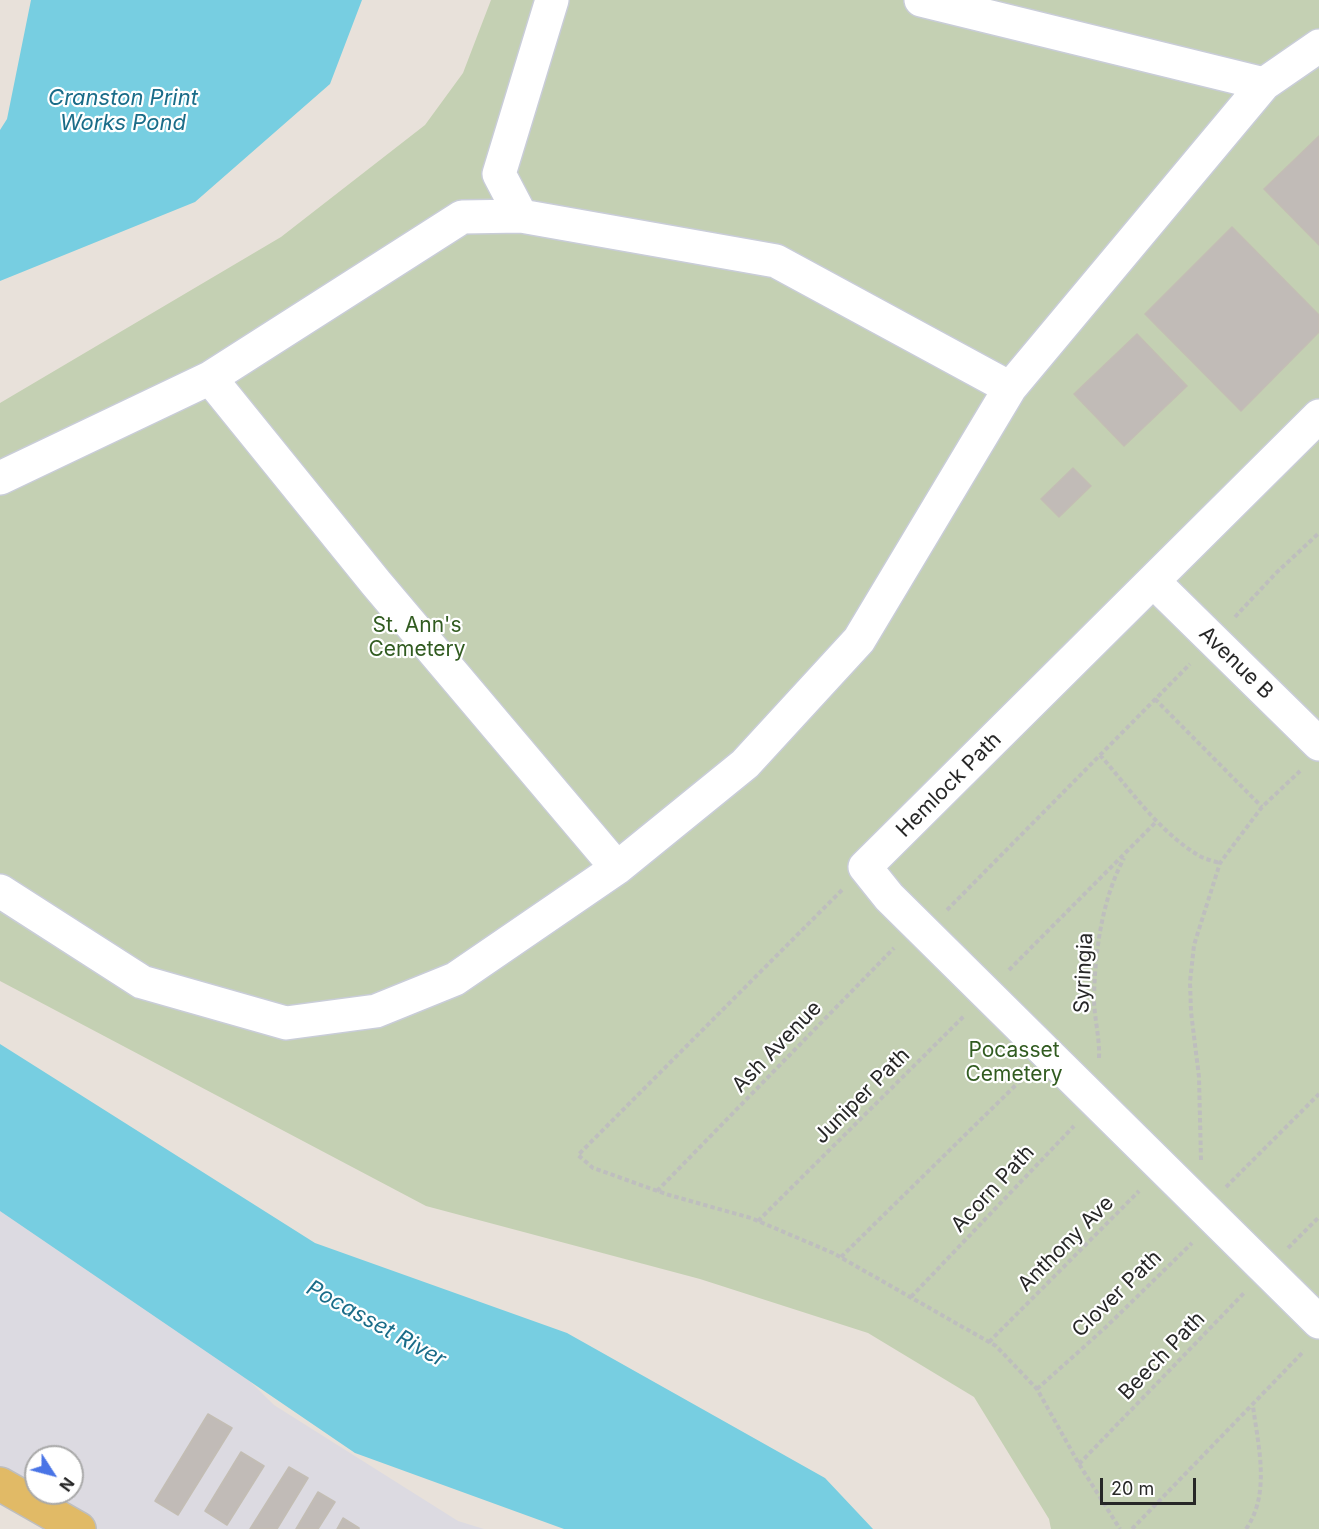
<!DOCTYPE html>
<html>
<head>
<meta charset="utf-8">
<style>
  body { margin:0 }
  #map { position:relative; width:1319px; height:1529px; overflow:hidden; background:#e8e1da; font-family:Inter,sans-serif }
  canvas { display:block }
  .north { position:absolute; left:24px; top:1445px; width:60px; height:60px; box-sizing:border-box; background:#fff; border:2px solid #a9a9a9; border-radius:50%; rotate:126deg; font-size:16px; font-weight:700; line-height:24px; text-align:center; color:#272727 }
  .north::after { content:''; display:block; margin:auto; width:21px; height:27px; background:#4974e6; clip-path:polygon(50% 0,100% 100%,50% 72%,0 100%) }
  .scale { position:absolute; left:1100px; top:1478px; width:96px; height:27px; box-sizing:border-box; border:3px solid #272727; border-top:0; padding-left:8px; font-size:18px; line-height:21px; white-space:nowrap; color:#272727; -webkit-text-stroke:4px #fff; paint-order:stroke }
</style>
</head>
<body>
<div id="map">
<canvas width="1319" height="1529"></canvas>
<div class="north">N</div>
<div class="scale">20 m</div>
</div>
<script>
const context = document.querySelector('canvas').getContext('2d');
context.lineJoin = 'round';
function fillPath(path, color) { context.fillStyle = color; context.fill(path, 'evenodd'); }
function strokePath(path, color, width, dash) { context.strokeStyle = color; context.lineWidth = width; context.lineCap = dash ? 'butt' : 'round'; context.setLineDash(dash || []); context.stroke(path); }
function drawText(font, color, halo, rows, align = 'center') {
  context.font = font + ' Inter,sans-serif'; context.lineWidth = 4.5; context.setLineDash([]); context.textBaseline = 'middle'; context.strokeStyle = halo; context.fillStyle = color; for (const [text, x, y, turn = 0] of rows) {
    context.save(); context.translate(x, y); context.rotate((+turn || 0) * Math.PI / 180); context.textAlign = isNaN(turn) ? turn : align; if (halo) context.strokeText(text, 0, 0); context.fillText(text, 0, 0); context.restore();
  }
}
const industrial = new Path2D(`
  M0,1203L205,1337L274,1405L458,1521L484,1529H76L0,1486ZM36,1457H72V1493H36Z`);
const cemetery = new Path2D(`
  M491,0H1319V1529H1051L1049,1519L974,1397L868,1333L700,1279L426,1206L0,981V403L281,237L425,125L463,73Z`);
const water = new Path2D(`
  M31,0H362L330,84L195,202L0,281V130L7,119Z
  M0,1044L315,1243L567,1333L825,1478L873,1529H564L355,1453L0,1211Z`);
const building = new Path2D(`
  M1319,136V245L1264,189Z
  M1232,227L1319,315V332L1241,411L1145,314Z
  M1137,334L1187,386L1124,446L1074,394Z
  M1073,468L1091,486L1059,517L1041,499Z
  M208,1414L232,1428L178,1515L155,1501Z
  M241,1452L264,1466L227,1525L205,1511Z
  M289,1467L308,1478L277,1529H250Z
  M318,1492L335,1502L318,1529H296Z
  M343,1518L359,1528V1529H337Z`);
const path = new Path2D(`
  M1235,617L1275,574L1319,533
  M1155,699L1262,807
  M1100,755C1130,789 1158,831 1198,855C1204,859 1213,861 1220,863
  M842,890L578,1155L593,1168L669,1195L751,1218L833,1253L996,1346L1037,1389L1079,1464L1120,1529
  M947,910L1190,664
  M1009,970L1157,821
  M1099,1058C1100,1038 1094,1018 1094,998C1095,950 1102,900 1124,858
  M1201,1160L1199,1077L1191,1012L1190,982L1194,945L1220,863L1262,807L1300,771
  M1226,1187L1319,1094
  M657,1191L894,948
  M758,1221L964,1016
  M1288,1248L1319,1217
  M841,1257L1024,1077
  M911,1297L1074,1126
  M989,1342L1139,1191
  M1037,1389L1106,1327L1192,1243
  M1079,1464L1245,1292
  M1132,1529L1304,1351
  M1246,1529C1271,1493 1258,1446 1253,1406`);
const minor = new Path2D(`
  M552,0L499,174L521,216L776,261L1010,388
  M921,0L1264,84
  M210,378L376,583L617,868
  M1319,416L865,867L889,897L1319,1322
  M0,478L210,378L462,217L521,216
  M1154,582L1319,744
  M0,891L142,982L286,1023L376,1011L455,979L617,868L745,764L859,640L1010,388L1264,84L1319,46`);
const major = new Path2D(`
  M0,1484L79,1529`);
const parkNames = [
  ["St. Ann's",417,626],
  ["Cemetery",417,650],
  ["Pocasset",1014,1051],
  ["Cemetery",1014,1075]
];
const streetNames = [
  ["Avenue B",1236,663,44],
  ["Hemlock Path",949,785,-45],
  ["Syringia",1084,973,-87],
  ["Ash Avenue",777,1047,-46],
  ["Juniper Path",862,1096,-45],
  ["Acorn Path",993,1189,-47],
  ["Anthony Ave",1066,1244,-45],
  ["Clover Path",1117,1294,-44],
  ["Beech Path",1162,1356,-46]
];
const waterNames = [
  ["Cranston Print",123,98],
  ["Works Pond",123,123],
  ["Pocasset River",376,1324,29]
];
fillPath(industrial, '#dcdae1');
fillPath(cemetery, '#c4d0b3');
fillPath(water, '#77cee1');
fillPath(building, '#c1bbb7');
strokePath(building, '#c3bdb4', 1.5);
strokePath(minor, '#c9cdd8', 36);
strokePath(major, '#bebebe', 36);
strokePath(path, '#bebebe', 4, [4.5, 3]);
strokePath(minor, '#fff', 33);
strokePath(major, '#e1ba66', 33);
drawText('21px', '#315b20', '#fff', parkNames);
drawText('21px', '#272727', '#fff', streetNames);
drawText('italic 22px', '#1a6c88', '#fff', waterNames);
</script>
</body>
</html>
